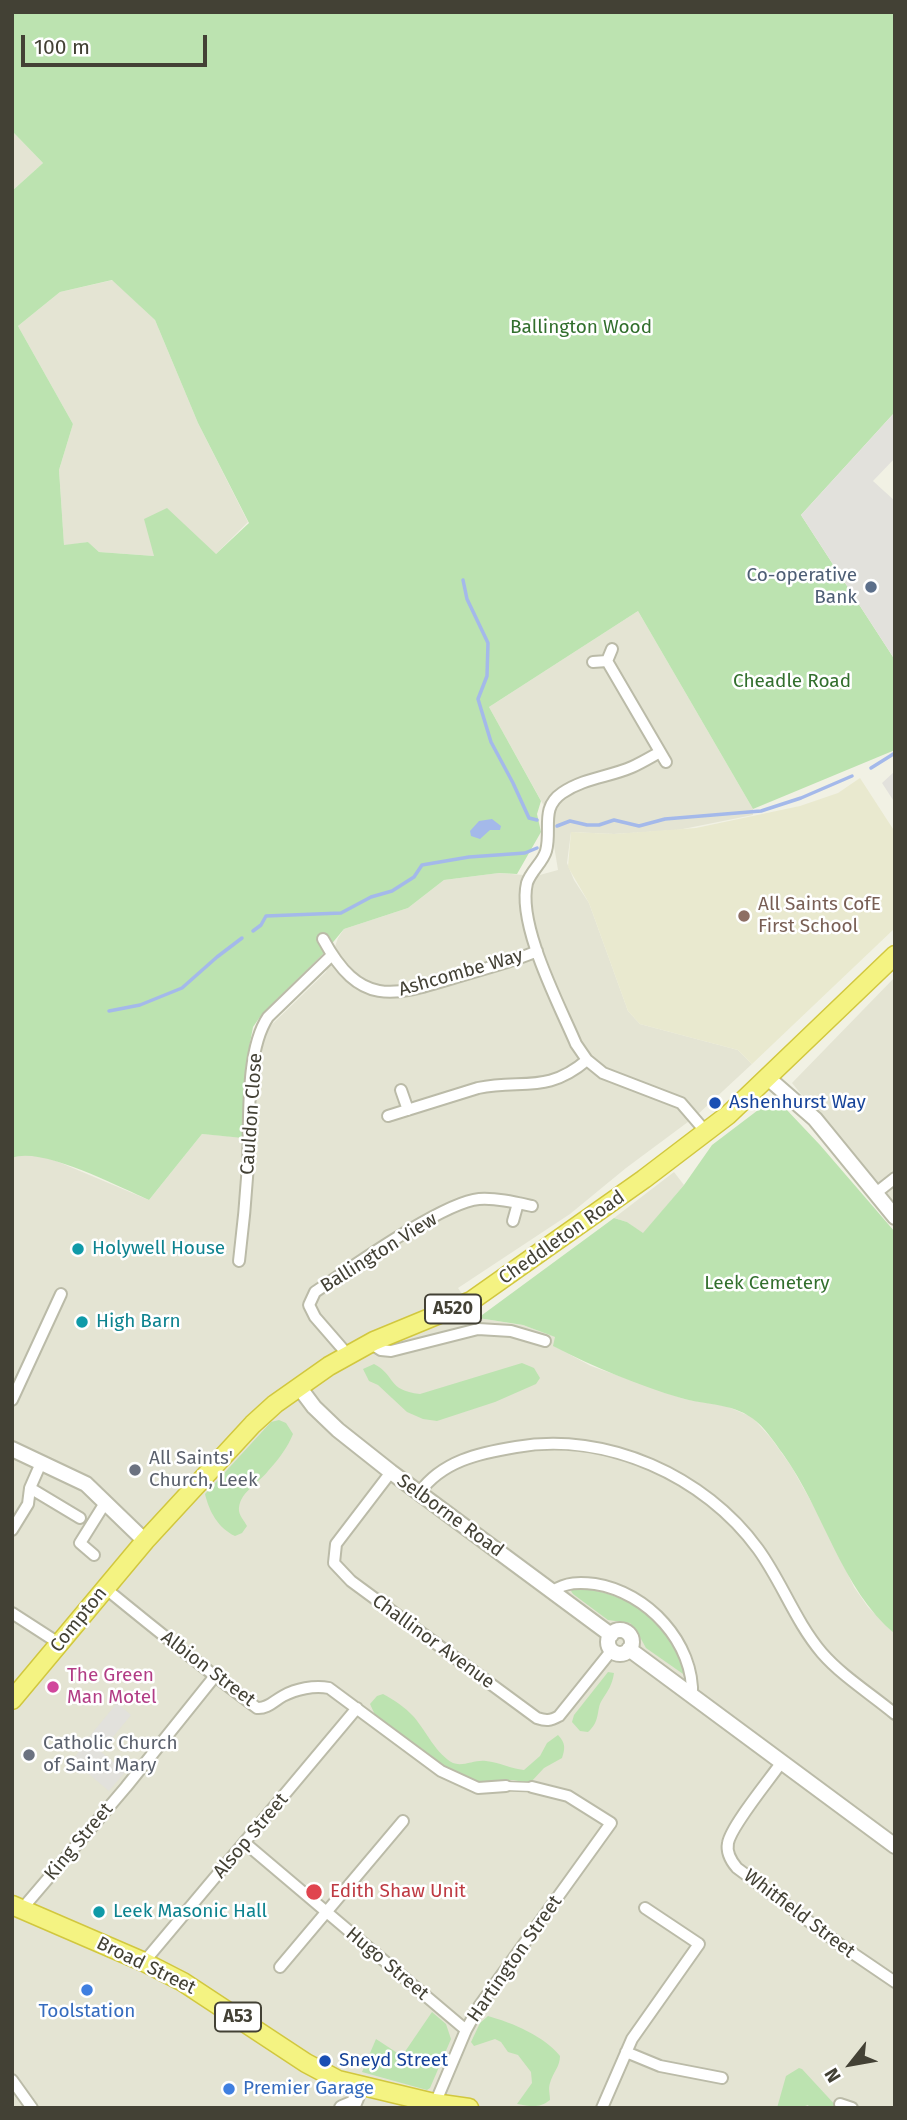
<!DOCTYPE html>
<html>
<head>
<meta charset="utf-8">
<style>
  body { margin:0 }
  #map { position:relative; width:907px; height:2120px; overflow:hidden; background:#f1f1e4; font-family:"Fira Sans",sans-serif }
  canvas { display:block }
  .frame { position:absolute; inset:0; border:14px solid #434135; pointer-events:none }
  .north { position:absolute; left:816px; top:2029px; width:70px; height:70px; -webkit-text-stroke:5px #fff; paint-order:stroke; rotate:239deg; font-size:19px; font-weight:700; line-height:28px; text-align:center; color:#434135 }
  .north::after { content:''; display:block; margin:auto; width:24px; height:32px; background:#434135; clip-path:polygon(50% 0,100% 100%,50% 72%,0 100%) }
  .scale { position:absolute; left:21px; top:35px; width:186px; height:32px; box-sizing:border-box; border:4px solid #434135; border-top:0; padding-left:9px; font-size:21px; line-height:24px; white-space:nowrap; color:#434135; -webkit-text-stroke:5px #fff; paint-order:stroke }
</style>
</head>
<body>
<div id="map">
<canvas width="907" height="2120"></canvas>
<div class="frame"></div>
<div class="north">N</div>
<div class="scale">100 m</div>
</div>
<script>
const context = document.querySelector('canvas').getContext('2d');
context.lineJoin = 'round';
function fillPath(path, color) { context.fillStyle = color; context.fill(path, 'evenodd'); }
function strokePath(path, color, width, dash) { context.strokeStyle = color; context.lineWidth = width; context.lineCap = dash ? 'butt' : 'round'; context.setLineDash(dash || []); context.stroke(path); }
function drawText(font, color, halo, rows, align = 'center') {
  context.font = font + ' "Fira Sans",sans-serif'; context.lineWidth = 5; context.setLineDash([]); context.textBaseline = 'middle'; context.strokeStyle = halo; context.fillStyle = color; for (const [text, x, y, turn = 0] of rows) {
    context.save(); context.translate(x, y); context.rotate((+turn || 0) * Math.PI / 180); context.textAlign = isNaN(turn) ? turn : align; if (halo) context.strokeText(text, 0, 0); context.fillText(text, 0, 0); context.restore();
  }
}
const residential = new Path2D(`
  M12,131L43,163L12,191Z
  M113,280L155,320L198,423L248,522L215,555L155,556L99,552L88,542L64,546L59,470L73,424L18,326L60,292Z
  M638,611L753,809V815L678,830L614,834L571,832L567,863L574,880L589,903L628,1011L640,1024L738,1050L752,1064L696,1116L626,1168L570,1214L458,1288L478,1318L523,1325L556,1337L554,1346L591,1366L684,1399L726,1406L752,1417L771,1438L791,1466L825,1526L854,1587L868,1607L895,1634V2108H12V1158L21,1154L49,1158L149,1200L202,1134L252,1138L257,1039L326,972L338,938L344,929L408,908L444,880L499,873L536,876L558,870L549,815L489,707Z
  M895,977V1209L886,1198L888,1196L876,1180L873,1182L792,1083Z
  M674,1172L684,1185L643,1234L627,1222L614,1218Z`);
const education = new Path2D(`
  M860,778L895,832V928L752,1064L738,1050L640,1024L628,1011L589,903L568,867L571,832L614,834L696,828L800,806L838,793Z`);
const green = new Path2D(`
  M12,12H895V412L801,515L895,660V750L753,809L638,611L489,707L541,801L537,814L541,832L517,874L499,873L444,880L408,908L344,929L324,953L262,1014L253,1027L246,1064L243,1138L202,1134L149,1200C119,1187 41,1146 12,1158V191L43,163L12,131ZM112,280L155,320L198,423L249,523L216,554L167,508L144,519L154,556L99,552L88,542L64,545L59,470L73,424L18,326L60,292Z
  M774,1103L785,1108L820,1145L895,1232V1634C841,1589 824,1511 783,1454C774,1442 765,1427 752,1418C731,1403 705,1405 681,1398C637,1385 594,1367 553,1346L555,1337L523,1325L478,1318L614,1218L627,1222L643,1233L684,1185L712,1145L766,1104Z
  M522,1363L534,1368L540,1378L536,1384L495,1402L437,1421L423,1419L407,1412L378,1385L369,1381L363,1369L374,1364C397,1376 386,1390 420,1394Z
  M279,1420L286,1423L293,1434C288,1447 278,1460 268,1471C258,1484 238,1493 239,1511C240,1517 244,1520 247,1526L242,1533L235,1536C218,1528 209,1511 205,1494L271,1422Z
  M573,1588C626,1590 674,1622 686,1676L646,1648L636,1630L630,1623L608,1620L573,1594L571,1591Z
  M608,1672L614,1673C612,1686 608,1690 602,1700C596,1709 601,1721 588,1732L580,1731L572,1722L574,1715Z
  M383,1694C394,1700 405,1707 414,1717C426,1731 436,1754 453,1763C463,1767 476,1759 486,1761C499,1762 511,1769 524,1770L540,1756L547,1743L558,1735C566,1743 565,1749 562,1758L544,1768L530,1783L513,1780L472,1783L444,1768L376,1717L370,1704L377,1696Z
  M432,2012L446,2024L451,2039L430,2088L427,2090L362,2072L376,2039L402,2056Z
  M488,2016C513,2023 544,2036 560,2056C560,2067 553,2072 550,2083C548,2089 550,2093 550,2100C539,2109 530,2106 517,2104L532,2083L531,2072L518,2055L508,2052L501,2042L495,2039L474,2046L471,2042L480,2023Z
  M799,2068L802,2069L838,2108H810L808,2105L799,2108H777L786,2076Z`);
const parking = new Path2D(`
  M895,412V458L873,481L895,501V660L801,515Z
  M895,771V803L882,783Z
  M117,1703L131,1715L103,1749L89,1737Z
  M88,1741L125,1772L109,1791L72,1760Z`);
const water = new Path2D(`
  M492,819L501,826L500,830H490L480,839L471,836L470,831L479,821Z`);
const stream = new Path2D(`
  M463,580L467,599L488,643L487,676L478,699L491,742L513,783L529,818L537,820
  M871,768L895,753
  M557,826L570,821L587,825H599L614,820L639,826L665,819L761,811L801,798L852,776
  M253,931L261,925L266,916L341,913L371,897L392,891L414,877L422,865L469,857L525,853L537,848
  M109,1011L140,1005L182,988L217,957L242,938`);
const pedestrian = new Path2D(`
  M506,1786L532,1787`);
const minor = new Path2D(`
  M607,661L666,762
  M593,662L607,661L612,649
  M660,752C651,757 641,763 632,767C609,777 584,778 562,793C540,808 552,829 546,851C543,862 531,871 527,883C517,925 559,1004 576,1044L587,1060L603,1073L681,1103L706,1132
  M323,939C361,1009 394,996 460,976C486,968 513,962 537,951
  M401,1090L408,1110
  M388,1116L478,1088C523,1079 547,1094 587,1060
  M876,1193L895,1178
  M513,1221L518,1203
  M239,1261C243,1229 246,1197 248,1165C250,1123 245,1051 268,1017L332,955
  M370,1343L381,1350L391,1351L478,1329L511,1331L545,1341
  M348,1355L315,1317L309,1305L315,1292C348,1270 443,1202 479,1199C497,1198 514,1202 532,1206
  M12,1400L61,1294
  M391,1472L336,1544L334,1563L351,1581L537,1718C546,1721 550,1721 559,1716L612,1650
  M30,1488L80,1518
  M419,1493C442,1461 479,1453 516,1447C606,1431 705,1476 758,1549C782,1582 795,1621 822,1653C842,1676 871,1694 895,1714
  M12,1530L28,1504L30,1488L41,1463
  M94,1555L80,1543L105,1503
  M105,1588C155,1629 205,1669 257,1708C267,1709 274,1701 283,1696C296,1689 314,1685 329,1688L441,1771L478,1788L506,1786
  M553,1591C566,1582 580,1582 595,1584C647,1592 695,1643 692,1697
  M12,1613L60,1644
  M781,1763C770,1779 731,1826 728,1843C726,1853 731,1861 737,1868L842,1946L895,1982
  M245,1843L466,2030
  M22,1909L126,1787L215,1676
  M144,1962L357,1708
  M280,1967L403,1821
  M626,2052L660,2066L722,2078
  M12,2080L32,2108
  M840,2104L852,2108
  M434,2106L466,2030L480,2005L611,1823L568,1796L532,1787
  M602,2108L632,2039L699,1944L645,1908`);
const tertiary = new Path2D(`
  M768,1078L815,1119L895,1217
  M299,1387L314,1407L338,1430L391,1472L611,1635
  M12,1449L86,1484L145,1541
  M608 1642a12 12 0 1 1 24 0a12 12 0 1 1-24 0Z
  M629,1649L895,1846
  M342,2108L354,2103L361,2086`);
const trunk = new Path2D(`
  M12,1700L145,1541L253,1424L275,1404L329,1366L374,1341L471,1301L644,1179L728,1115L895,955
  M12,1905L144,1962L183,1982L306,2063L338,2080L434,2103L469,2108`);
const markers = [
  [871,587,7,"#5c6f8a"],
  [744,916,7,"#8d6e63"],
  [715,1103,7,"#1a4fb4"],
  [78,1249,7,"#0f9aa8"],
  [82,1322,7,"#0f9aa8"],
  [135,1470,7,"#6b7280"],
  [53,1687,7,"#d1479c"],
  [29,1755,7,"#6b7280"],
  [314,1892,9,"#e0444e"],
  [99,1912,7,"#0f9aa8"],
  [87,1990,7,"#3f7fe0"],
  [325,2061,7,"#1a4fb4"],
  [229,2089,7,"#3f7fe0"]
];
const shields = [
  [453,1309,56],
  [238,2017,46]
];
const shieldNames = [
  ["A520",453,1309],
  ["A53",238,2017]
];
const parkNames = [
  ["Ballington Wood",581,328],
  ["Cheadle Road",792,682],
  ["Leek Cemetery",767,1284]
];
const serviceNames = [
  ["Co-operative",857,576],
  ["Bank",857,598]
];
const educationNames = [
  ["All Saints CofE",758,905],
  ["First School",758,927]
];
const streetNames = [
  ["Ashcombe Way",461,973,-16],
  ["Cauldon Close",252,1114,-86],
  ["Cheddleton Road",562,1238,-35],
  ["Ballington View",379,1253,-32],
  ["Selborne Road",450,1516,36],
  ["Compton",79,1620,-51],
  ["Challinor Avenue",433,1642,36],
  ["Albion Street",208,1669,37],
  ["Alsop Street",251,1836,-50],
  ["King Street",79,1842,-50],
  ["Whitfield Street",799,1914,37],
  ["Hartington Street",515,1959,-55],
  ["Hugo Street",387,1964,40],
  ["Broad Street",146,1966,26]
];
const transitNames = [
  ["Ashenhurst Way",729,1103],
  ["Sneyd Street",339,2061]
];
const cultureNames = [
  ["Holywell House",92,1249],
  ["High Barn",96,1322],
  ["Leek Masonic Hall",113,1912]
];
const worshipNames = [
  ["All Saints'",149,1459],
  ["Church, Leek",149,1481],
  ["Catholic Church",43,1744],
  ["of Saint Mary",43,1766]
];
const hotelNames = [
  ["The Green",67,1676],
  ["Man Motel",67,1698]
];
const healthNames = [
  ["Edith Shaw Unit",330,1892]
];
const shopNames = [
  ["Toolstation",87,2012],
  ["Premier Garage",243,2089,"left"]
];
fillPath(residential, '#e4e4d3');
fillPath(education, '#e9e9cf');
fillPath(green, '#bce3b0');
fillPath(parking, '#e2e1dc');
fillPath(water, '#a4b9ea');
strokePath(stream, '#a4b9ea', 3.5);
strokePath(pedestrian, '#bbbba8', 11);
strokePath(minor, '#bbbba8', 14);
strokePath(tertiary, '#bbbba8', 18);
strokePath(trunk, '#d1c73e', 21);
strokePath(pedestrian, '#fff', 8);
strokePath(minor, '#fff', 10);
strokePath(tertiary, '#fff', 14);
strokePath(trunk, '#f4f382', 18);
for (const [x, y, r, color] of markers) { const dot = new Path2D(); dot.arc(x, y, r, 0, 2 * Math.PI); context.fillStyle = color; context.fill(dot); strokePath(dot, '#fff', 2.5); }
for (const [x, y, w] of shields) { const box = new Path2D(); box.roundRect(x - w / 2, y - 14.5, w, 29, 5); context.fillStyle = '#fff'; context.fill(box); strokePath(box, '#434135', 2); }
drawText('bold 18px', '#434135', null, shieldNames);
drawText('19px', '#326f2d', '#fff', parkNames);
drawText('19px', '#4e5e75', '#fff', serviceNames, 'right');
drawText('19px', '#785e54', '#fff', educationNames, 'left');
drawText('19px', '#434135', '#fff', streetNames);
drawText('19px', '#164399', '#fff', transitNames, 'left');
drawText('19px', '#0d838f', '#fff', cultureNames, 'left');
drawText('19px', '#5b616d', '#fff', worshipNames, 'left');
drawText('19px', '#b23c85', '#fff', hotelNames, 'left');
drawText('19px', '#be3a42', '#fff', healthNames, 'left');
drawText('19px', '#366cbe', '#fff', shopNames);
</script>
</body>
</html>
